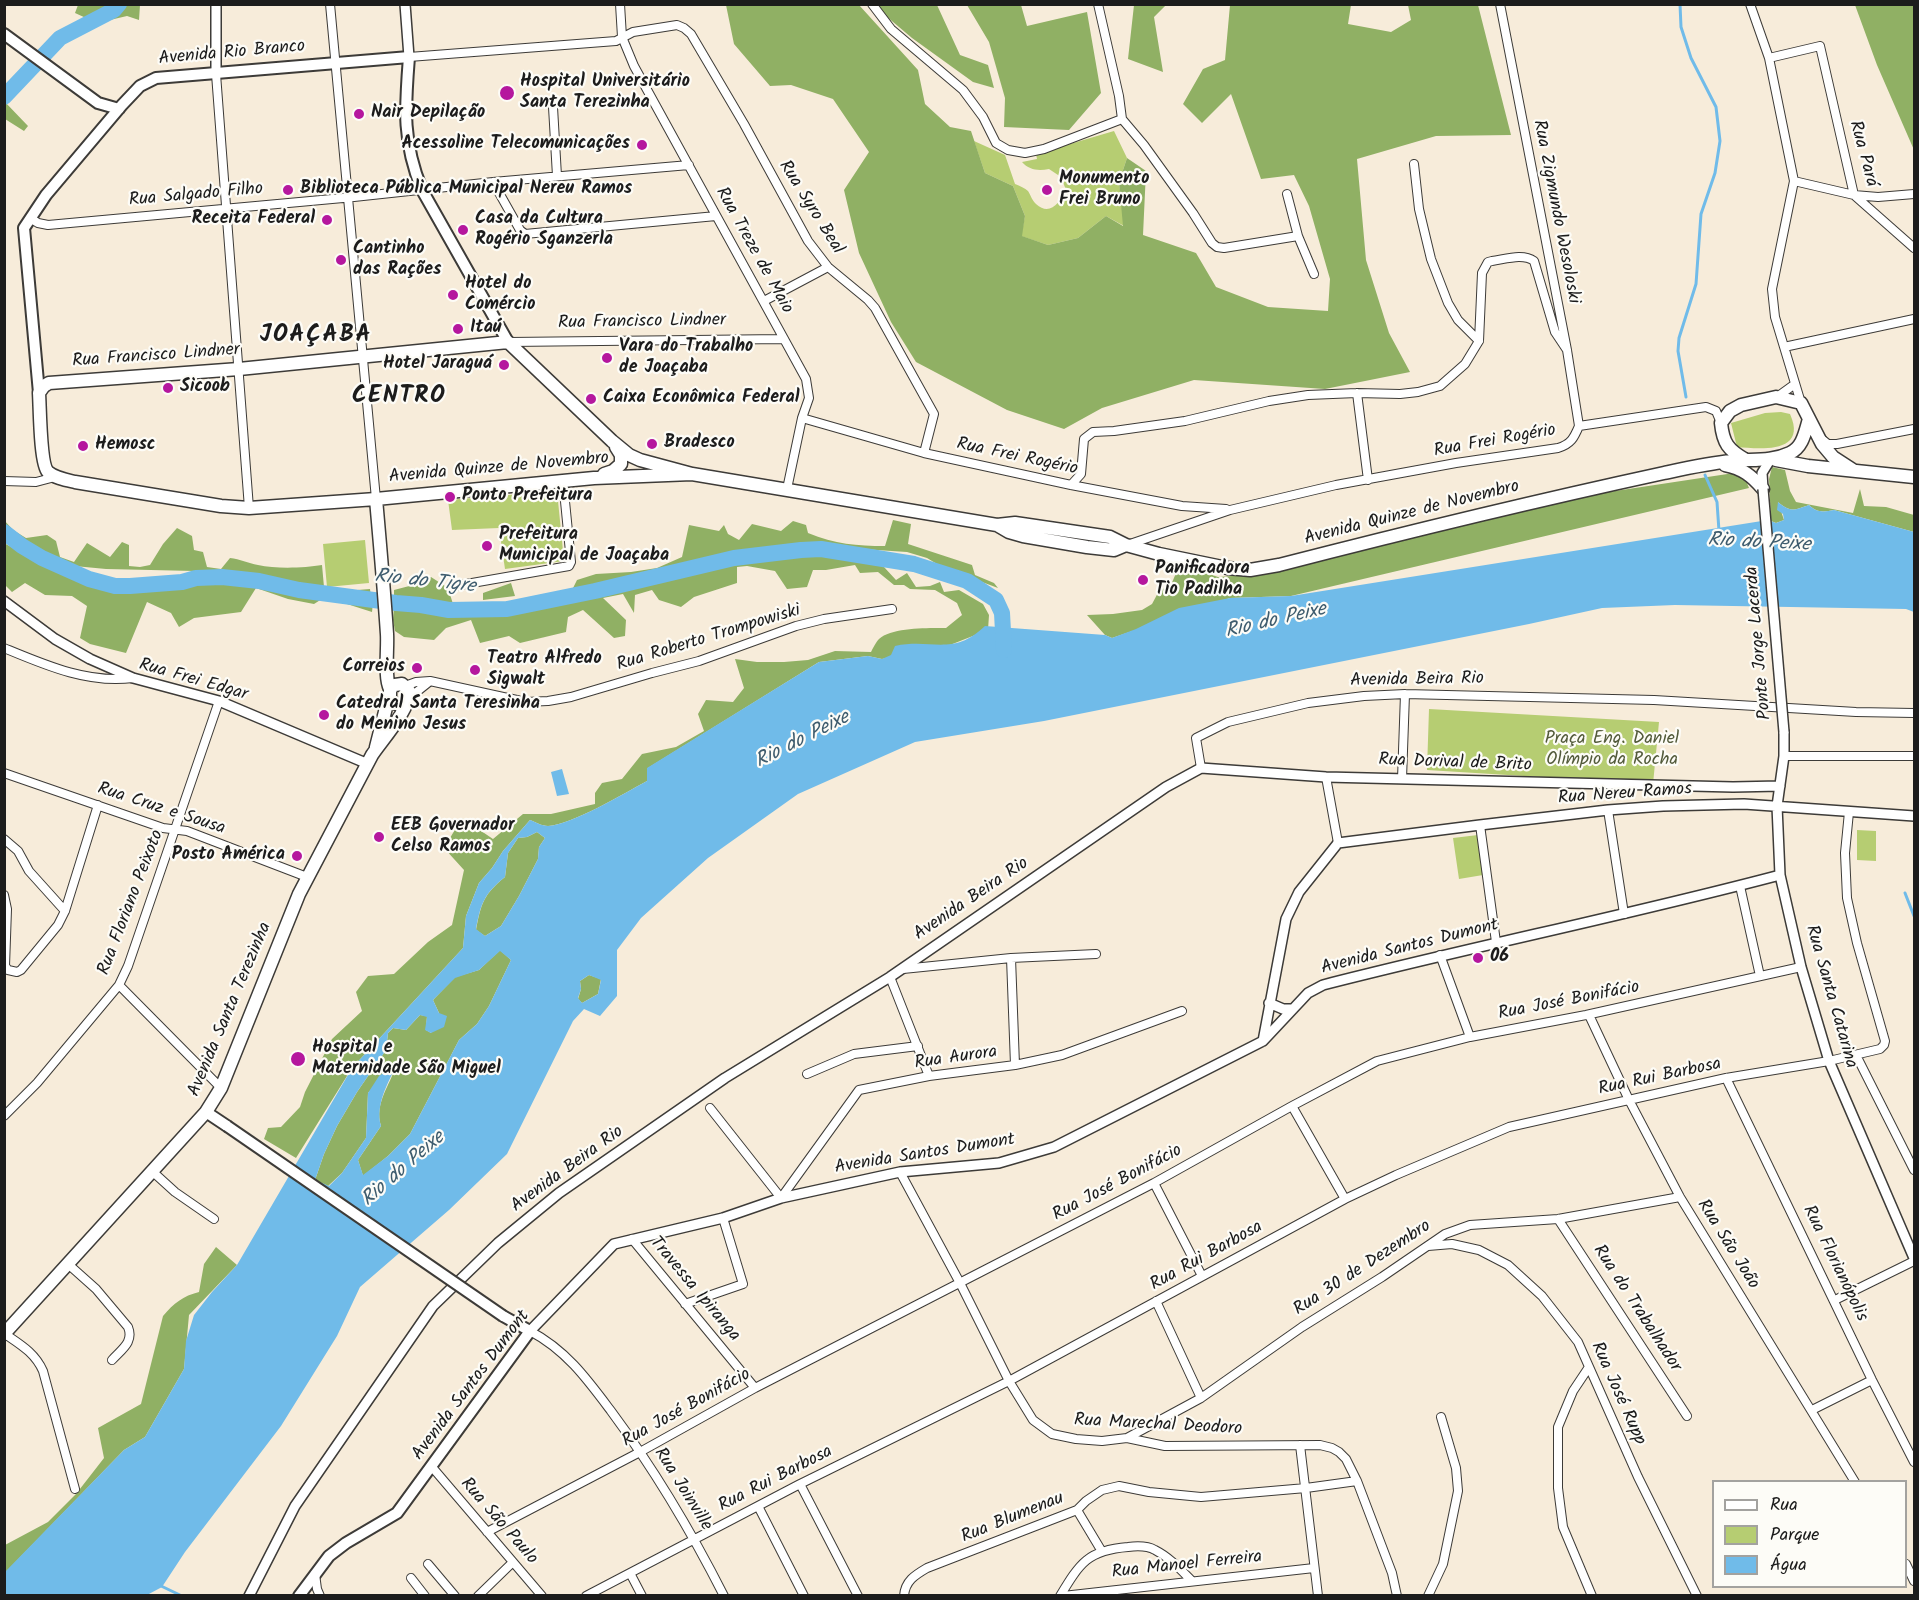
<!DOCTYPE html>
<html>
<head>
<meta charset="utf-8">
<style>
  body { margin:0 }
  #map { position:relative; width:1919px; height:1600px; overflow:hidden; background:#f7ecda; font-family:Kalam,sans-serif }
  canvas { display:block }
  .frame { position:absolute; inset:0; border:6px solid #1c1c1c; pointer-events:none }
  .legend { position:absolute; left:1712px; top:1480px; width:195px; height:108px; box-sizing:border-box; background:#fdfcf7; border:2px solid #a3a29f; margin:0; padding:8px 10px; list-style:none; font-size:18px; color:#1c1c1c }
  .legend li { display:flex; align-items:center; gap:12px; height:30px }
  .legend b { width:30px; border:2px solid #a3a29f }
</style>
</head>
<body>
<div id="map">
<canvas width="1919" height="1600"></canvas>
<div class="frame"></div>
<ul class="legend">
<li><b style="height:8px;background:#fff"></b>Rua</li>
<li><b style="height:16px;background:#b6cd72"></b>Parque</li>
<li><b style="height:16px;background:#70bbe9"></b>Água</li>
</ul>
</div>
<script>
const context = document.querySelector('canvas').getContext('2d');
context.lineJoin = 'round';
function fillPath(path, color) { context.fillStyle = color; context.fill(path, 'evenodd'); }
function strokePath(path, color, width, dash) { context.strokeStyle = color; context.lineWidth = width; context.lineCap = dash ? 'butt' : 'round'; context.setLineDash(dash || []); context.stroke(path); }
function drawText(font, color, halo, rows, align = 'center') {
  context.font = font + ' Kalam,sans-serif'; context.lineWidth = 4.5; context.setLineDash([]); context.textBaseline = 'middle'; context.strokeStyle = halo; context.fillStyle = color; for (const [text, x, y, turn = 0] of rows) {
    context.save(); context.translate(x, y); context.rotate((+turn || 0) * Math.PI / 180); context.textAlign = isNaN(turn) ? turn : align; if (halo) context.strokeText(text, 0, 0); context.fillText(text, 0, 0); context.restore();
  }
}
const green = new Path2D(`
  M1114,131L1127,158L1119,182L1124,226L1106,216L1078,238L1048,245L1021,236L1025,216L1013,186L985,173L974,141L1005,155L1015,184C1020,186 1025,188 1028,191C1031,196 1032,200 1036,204C1050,217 1060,202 1066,190L1061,177L1049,169C1038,171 1029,170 1022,162L1037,159L1036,154Z
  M1781,412L1790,414C1808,454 1760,449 1737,447L1731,423L1765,413Z
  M557,491L564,561L505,569L499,528L452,530L448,500Z
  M365,540L369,583L327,587L323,544Z
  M1429,709L1659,722L1653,784L1427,770Z
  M1857,830L1876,831V861L1857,860Z
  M1478,835L1483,875L1459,879L1453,838Z`);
const forest = new Path2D(`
  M78,5H140L139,20L127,16L97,23L75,13Z
  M726,5H859L918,70L925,104L950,127L971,131L985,173L1013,186L1025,216L1022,236L1048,245L1078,238L1106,216L1123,226L1119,182L1127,158L1146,171L1143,235L1196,253L1216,287L1268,307L1328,311L1330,279L1309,206L1294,175L1261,179L1231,94L1202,123L1183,104L1203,69L1225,60L1230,5H1351L1348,24L1391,32L1411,20L1408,5H1478L1511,135L1436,136L1357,159L1366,260L1389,333L1410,372L1325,389L1194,380L1102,408L1064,429L1007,410L916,362L891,322L859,253L844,190L869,152L833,99L791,85L770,86L734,44Z
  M873,5H937L960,55L988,65L994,88L973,82L912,38Z
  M967,5H1021L1027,26L1087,12L1101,93L1069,130L1004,127L1005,98L989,42Z
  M1134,5H1166L1154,17L1163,72L1128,59Z
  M1855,5H1914V150L1877,65Z
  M4,101L28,126L24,131L5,119Z
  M1772,467L1785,470L1790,491L1796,502L1853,513L1860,489L1864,506L1886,507L1914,515V532L1834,510C1824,512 1817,513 1809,505C1794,510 1791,513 1778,502L1784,520L1776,523L1771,521L1769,479Z
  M1734,473L1745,478L1749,488L1291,596L1230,598L1112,638L1105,635L1087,615L1113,614L1142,610L1152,604L1159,591L1171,585L1179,566L1201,571L1218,577L1258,574L1602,493Z
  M4,520L13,530L26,538L47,535L56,541L60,557L74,562L87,543L110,557L122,542L129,545V566L140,567L150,565L163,544L177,528L192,536L194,550L203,552L207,567L221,569L230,558C240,559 248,563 258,565C276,569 304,568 322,565L324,587C339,593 354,590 370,589L371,597L327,591L313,585L240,572L106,569L64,565L42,554L17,539L5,526Z
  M893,520L911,524L908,544L972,565L975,575L994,583L998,588L942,567L927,558L907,552L800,545L779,546L728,555L572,590L577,580L596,574L631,572L657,568L682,557L689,525L719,531L724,525L728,534L739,540L752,524L781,531L793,521L806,525L808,533C835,544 857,546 885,546Z
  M4,543L40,563L112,588L134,589L235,580L362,603H373L372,612L325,597L314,604L288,599L256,588L241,612L194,618L179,627L171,613L147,602L126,653L90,644L80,638L87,606L72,596L45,595L25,583L12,592L5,585Z
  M790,554L869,559L884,567L896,580L907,573L916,587L930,586L940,582L944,592L959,590L983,604L989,615L988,630L950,645L882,659L868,656L819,662L648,768L647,781C625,793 571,825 548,826C542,826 535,822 530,820L503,851L492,868L479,883L466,916L463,948L352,1068L296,1158L264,1139L268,1128L281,1127L300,1107L305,1092L332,1039L362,1011L356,992L368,976L394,974L428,942L452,925L464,870L444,848L462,818L493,839L523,814H551L595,804V793L602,783L622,779L642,754L676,747L704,731L698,714L706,700L733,702L744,688L735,659L757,662H784L808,660L835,651L871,652C873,648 876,642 879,639C892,627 929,628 946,628L962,615L957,603L935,590L910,589L904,585H894L878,572L860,573L855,565L826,570H813L807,587L787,589L775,571L747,566L737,567V583L694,597L681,607L659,600L652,590L635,595L634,613L623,594L603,598L626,620L625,636L614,638L583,610L568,617L566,632L520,643L509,636L480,643L471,620L446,628L434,640L404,637L395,631L393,620L394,606C420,607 445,614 471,614C485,614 499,612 512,610C605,596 696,560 790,554Z
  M431,577L448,588L453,604L394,598V590L417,584Z
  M511,583L515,596L483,600V593Z
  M537,832L545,838L539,847L538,859L519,896L501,926L485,936L476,930C481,903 484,894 505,877L508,853L518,838L527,837Z
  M500,950L511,960L489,1006L477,1024L459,1040L410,1134L388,1156L363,1176L358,1160L381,1126C374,1103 390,1086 396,1065L368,1093L366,1138L342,1173L328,1186L315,1180L324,1154L337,1126L357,1092L386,1050L388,1033L393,1028L406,1030L420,1015L427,1016L426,1030L431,1033L439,1013L433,1000L455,977L479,970Z
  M589,975L601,979L598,994L582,1003L578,999L581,989L580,981Z
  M216,1247L237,1265L189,1315L184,1369L145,1437L124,1450L5,1573V1545L48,1522L76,1494L104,1458L98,1428L141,1404L163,1316C174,1303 183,1296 199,1292L204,1264Z`);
const water = new Path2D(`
  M1778,502C1791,513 1794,510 1809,505C1817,513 1824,512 1834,510L1914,532V612L1906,609L1675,605L1602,608L1529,624L1044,721L915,742L798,794L708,858L641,918L617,950V996L600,1016L584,1009L573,1021L507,1154L449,1210L360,1287L337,1336L281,1426L185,1552L162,1587L147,1595H5L4,1573L124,1450L145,1437L184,1369L186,1341L194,1315L212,1292L237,1265L352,1068L463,948L466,916L479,883L492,868L503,851L530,820C535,822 542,826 548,826C571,825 625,793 647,781V768L819,662L868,656L882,659L891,655L895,646C932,638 953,657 985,626L1105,635L1112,638L1136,629L1179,608L1230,598L1291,596L1768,520L1776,523L1784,520L1783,514L1777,510ZM537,832L545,838L539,847L538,859L519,896L501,926L485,936L476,929C481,903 484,894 505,877L508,853L518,838L527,837ZM500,951L511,960L489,1006L477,1024L459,1040L410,1134L388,1156L363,1175L358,1160L381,1126C375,1105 388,1083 397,1064L379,1076L368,1093L366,1138L342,1173L329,1186L315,1180L324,1154L337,1126L357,1092L386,1050L388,1033L393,1028L406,1030L420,1015L427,1017L425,1030L431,1033L444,1027L447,1016L439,1013L433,1000L455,978L479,970ZM589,975L601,980L598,994L582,1003L578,998L581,989L580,981Z
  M562,769L569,794L557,796L551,772Z`);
const stream = new Path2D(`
  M1680,4L1681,27L1691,58L1716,107L1720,141L1715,173L1701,214L1696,284L1679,338L1678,351L1686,397
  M1705,475L1717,502L1719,531
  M1905,893L1914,916
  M159,1585L182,1596`);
const river = new Path2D(`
  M4,97L60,38L114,10L119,4
  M4,532L22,546L42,558L89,579L115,586H130L182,582L196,578L222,577L259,581L299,590L396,603L421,605L449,610L507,609L595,591L734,558L801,550L821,549L914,564L967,581L996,600L1002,613L1004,650`);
const minor = new Path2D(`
  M330,4L376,499
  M620,4L622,37L634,66L806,379L809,398L802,418L787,489
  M872,4L891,29L963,90L983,117L996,143L1008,150L1025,153L1044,149L1122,119
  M1098,4L1119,96L1122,119L1144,145L1193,213L1212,243L1217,247L1224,248L1298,236
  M1500,4L1567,350L1579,426
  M1750,4L1769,58L1794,181L1772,289L1775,317L1801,403
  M409,57L616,41L633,32L677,25L684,28L691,34L744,124L808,241L828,267L868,300L875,308L934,414L924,453
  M1769,58L1820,46L1854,195L1914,248
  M216,74L249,508
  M553,107L557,176
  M1414,164L1419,209L1431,259L1448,303L1458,320L1479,341
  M1794,181L1854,195L1878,197L1914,194
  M493,182L520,230L525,234L716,216
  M1287,194L1298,236L1314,274
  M30,218L38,223L48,225L354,197L493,182L689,165
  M764,301L828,267
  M509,342L784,339
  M1784,347L1914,319
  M1357,393L1368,480
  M1777,397L1795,384
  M802,418L924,453L1071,485L1182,506L1226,509
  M1579,426L1706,407L1716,411L1721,423
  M1823,440L1828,444H1837L1914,429
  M4,481L36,482L55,477
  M1071,485L1081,474L1084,439L1093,432L1114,431L1185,421L1269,401L1308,395L1357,393L1400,394L1418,392L1440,386L1465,364L1479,341L1482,273L1488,262L1492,261C1506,259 1523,253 1534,261L1555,332L1567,350
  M1127,545L1230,510L1336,485L1456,463L1558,448C1571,444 1574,438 1579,426
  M455,586L569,566L571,562L563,481
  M4,648C45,665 88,684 133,678
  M405,686L416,682L430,681L526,702L548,701L571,697L652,673L699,661L796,626L824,619L892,609
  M409,698L429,682
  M1784,756H1914
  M1201,768L1196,738L1228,722L1308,703L1364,696L1405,694L1654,700L1856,712L1914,713
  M4,773L163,828L187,831L307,877
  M1326,777L1338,843
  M1402,779L1405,694
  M1608,810L1624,914
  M1480,825L1496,942
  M4,839L18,851L29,871L65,911
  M1740,886L1760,976
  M4,895L7,909L5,966L8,970L17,972L21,970L58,925L65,911L98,805
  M1440,955L1470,1037
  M1011,958L1015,1065
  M903,969L1011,958L1096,954
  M890,977L929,1076
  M119,985L221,1088
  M1589,1015L1629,1100L1680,1197L1855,1482
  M1856,1055L1914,1170
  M807,1074L854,1054L918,1046
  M1726,1078L1872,1380L1914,1462
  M1292,1106L1345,1199
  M710,1108L781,1198L859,1090L929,1076L1015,1065L1062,1055L1182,1011
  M4,1116L37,1083L119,985L128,966L219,701
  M153,1172L175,1192L214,1219
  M900,1172L960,1283L1009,1381L1033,1420L1052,1434L1076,1439L1102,1441L1127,1438L1165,1446L1320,1445L1332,1448L1339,1452L1346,1459L1357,1481L1392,1573L1397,1596
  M1154,1183L1202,1276
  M1558,1219L1687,1416
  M632,1239L755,1388
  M1428,1246L1452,1244L1479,1250L1508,1265L1542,1296L1578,1342L1638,1477L1697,1596
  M68,1264L96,1289L128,1327C134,1342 122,1349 112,1360
  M1835,1300L1914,1261
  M1156,1301L1201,1398
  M685,1304L743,1284L723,1218
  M530,1331C566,1350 587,1379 611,1411C654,1469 691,1531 724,1596
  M5,1334C21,1345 35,1353 43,1371L75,1489
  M1589,1367L1573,1391L1558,1427V1488L1563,1527L1592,1596
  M1812,1410L1872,1380
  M1127,1438L1201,1398L1302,1327L1382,1277L1445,1234L1470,1225L1558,1219L1680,1197
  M1300,1445L1318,1596
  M432,1467L542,1596
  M800,1484L858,1596
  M758,1506L804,1596
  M1077,1510L1101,1550
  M487,1532L640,1452L755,1388L1154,1183L1292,1106L1377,1061L1470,1037L1586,1015L1801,967
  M428,1564L455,1596
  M1906,1564L1914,1581
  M630,1573L642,1596
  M315,1574L317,1589L320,1596
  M411,1578L425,1596
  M478,1596L513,1562
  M586,1596L800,1484L1009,1381L1345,1199L1396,1175L1509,1127L1726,1078L1829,1061L1880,1049L1884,1045L1885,1041L1857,943L1847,898L1845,853L1849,812
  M904,1596C905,1581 915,1575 927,1568L1077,1510L1086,1501L1102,1490L1119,1486L1149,1492L1201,1497L1306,1488L1357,1481
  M1060,1596C1080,1563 1088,1550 1128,1547C1136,1546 1148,1546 1155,1550C1169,1557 1180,1569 1191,1580
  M1063,1596L1314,1568
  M1428,1596L1443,1564L1458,1491L1456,1468L1441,1417`);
const tertiary = new Path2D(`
  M405,4L409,57
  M216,74V4
  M1763,489L1762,473L1770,460
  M4,601L55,639L90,659L133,678L219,701L368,764
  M1784,732V756L1777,806L1780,875L1801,967L1829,1061L1914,1258
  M1269,1003L1283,1009H1293
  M1263,1041L1286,919L1299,892L1338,843L1480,825L1608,810L1663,806L1744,804L1914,816
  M530,1331L614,1244L723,1218L781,1198L900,1172L999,1163L1054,1147L1263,1041L1308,993L1323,985C1475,946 1629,915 1780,875
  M249,1596L295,1506L433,1306L498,1243L559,1193L725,1078L890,977L1166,787L1201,768L1326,777L1733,787L1780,786`);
const secondary = new Path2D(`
  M4,34L98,103L119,109
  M39,393L24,228L46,195L122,105L140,86L156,78L409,57C405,108 402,141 422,190L508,342
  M206,1112L227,1126
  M299,1596L329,1556L346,1543L397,1513L530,1331L503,1316`);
const primary = new Path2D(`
  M1746,460C1728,450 1723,443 1721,423L1730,411L1741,405L1776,397L1801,403L1822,444L1833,457L1853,470
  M1776,460L1808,466L1914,477
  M1725,465C1742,468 1752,476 1763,489
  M604,474L613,471L621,464V455L616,447
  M692,474L640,460L629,455L612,441L508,342L239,369L49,383L44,386L39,393C40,407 40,464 48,472C55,478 66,480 75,482L221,506L249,508L376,499L594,478L692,474L997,525L1015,523L1110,537L1126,545L1159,554L1227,568L1250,570L1279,565C1407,532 1535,501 1664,473C1687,468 1709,463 1732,461C1752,459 1771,462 1790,453C1803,447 1805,432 1809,419
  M376,499C380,544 384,589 387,634C388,649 384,677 390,689
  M997,525L1009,532L1023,536L1087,547L1114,550L1126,545
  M376,747L389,696
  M4,1334L206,1112L221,1088L299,894L372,755C382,740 411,708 409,691L402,684L395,685L390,689V699C395,706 402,706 408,701`);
const tertiaryBridge = new Path2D(`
  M1763,489L1784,732`);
const secondaryBridge = new Path2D(`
  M227,1126L503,1316`);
const markers = [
  [507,93,8,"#b5179e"],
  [359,114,6,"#b5179e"],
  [642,145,6,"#b5179e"],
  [288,190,6,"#b5179e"],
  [1047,190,6,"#b5179e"],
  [327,220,6,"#b5179e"],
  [463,230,6,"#b5179e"],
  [341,260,6,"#b5179e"],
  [453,295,6,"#b5179e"],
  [458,329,6,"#b5179e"],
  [607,358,6,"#b5179e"],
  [504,365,6,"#b5179e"],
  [168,388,6,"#b5179e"],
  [591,399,6,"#b5179e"],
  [652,444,6,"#b5179e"],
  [83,446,6,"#b5179e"],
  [450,497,6,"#b5179e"],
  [487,546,6,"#b5179e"],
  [1143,580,6,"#b5179e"],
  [417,668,6,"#b5179e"],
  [475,670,6,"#b5179e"],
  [324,715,6,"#b5179e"],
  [379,837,6,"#b5179e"],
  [297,856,6,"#b5179e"],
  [1478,958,6,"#b5179e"],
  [298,1059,8,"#b5179e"]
];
const streetNames = [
  ["Avenida Rio Branco",232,54,-5],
  ["Rua Pará",1862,154,75],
  ["Rua Salgado Filho",196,196,-5],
  ["Rua Syro Beal",810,208,58],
  ["Rua Zigmundo Wesoloski",1555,212,79],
  ["Rua Treze de Maio",753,251,61],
  ["Rua Francisco Lindner",642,323,-1],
  ["Rua Francisco Lindner",156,357,-4],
  ["Rua Frei Rogério",1495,442,-10],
  ["Rua Frei Rogério",1017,458,12],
  ["Avenida Quinze de Novembro",499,469,-5],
  ["Avenida Quinze de Novembro",1412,514,-14],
  ["Rua Roberto Trompowiski",709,639,-17],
  ["Ponte Jorge Lacerda",1760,643,-95],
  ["Rua Frei Edgar",193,681,16],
  ["Avenida Beira Rio",1417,681,-1],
  ["Rua Dorival de Brito",1455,764,2],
  ["Rua Nereu Ramos",1625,795,-4],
  ["Rua Cruz e Sousa",161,810,18],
  ["Avenida Beira Rio",972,900,-34],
  ["Rua Floriano Peixoto",132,903,-69],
  ["Avenida Santos Dumont",1410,948,-14],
  ["Rua Santa Catarina",1830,997,74],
  ["Rua José Bonifácio",1569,1002,-11],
  ["Avenida Santa Terezinha",231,1010,-67],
  ["Rua Aurora",956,1059,-8],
  ["Rua Rui Barbosa",1660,1078,-12],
  ["Avenida Santos Dumont",925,1155,-9],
  ["Avenida Beira Rio",568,1170,-36],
  ["Rua José Bonifácio",1118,1184,-28],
  ["Rua São João",1727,1245,58],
  ["Rua Rui Barbosa",1207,1257,-29],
  ["Rua Florianópolis",1834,1264,64],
  ["Rua 30 de Dezembro",1363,1269,-33],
  ["Travessa Ipiranga",694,1290,50],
  ["Rua do Trabalhador",1636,1309,57],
  ["Avenida Santos Dumont",472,1386,-53],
  ["Rua José Rupp",1617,1394,66],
  ["Rua José Bonifácio",687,1409,-29],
  ["Rua Marechal Deodoro",1158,1426,3],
  ["Rua Rui Barbosa",776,1480,-27],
  ["Rua Joinville",682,1490,58],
  ["Rua Blumenau",1013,1519,-22],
  ["Rua São Paulo",498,1522,49],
  ["Rua Manoel Ferreira",1187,1566,-6]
];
const poiNames = [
  ["Hospital Universitário",520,83],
  ["Santa Terezinha",520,104],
  ["Nair Depilação",371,114],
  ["Acessoline Telecomunicações",630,145,"right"],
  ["Monumento",1059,180],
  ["Frei Bruno",1059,201],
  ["Biblioteca Pública Municipal Nereu Ramos",300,190],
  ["Receita Federal",315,220,"right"],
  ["Casa da Cultura",475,220],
  ["Rogério Sganzerla",475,241],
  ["Cantinho",353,250],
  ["das Rações",353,271],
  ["Hotel do",465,285],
  ["Comércio",465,306],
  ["Itaú",470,329],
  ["Vara do Trabalho",619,348],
  ["de Joaçaba",619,369],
  ["Hotel Jaraguá",492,365,"right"],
  ["Sicoob",180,388],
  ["Caixa Econômica Federal",603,399],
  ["Bradesco",664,444],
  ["Hemosc",95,446],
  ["Ponto Prefeitura",462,497],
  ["Prefeitura",499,536],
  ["Municipal de Joaçaba",499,557],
  ["Panificadora",1155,570],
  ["Tio Padilha",1155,591],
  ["Teatro Alfredo",487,660],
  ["Sigwalt",487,681],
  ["Correios",405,668,"right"],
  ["Catedral Santa Teresinha",336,705],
  ["do Menino Jesus",336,726],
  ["EEB Governador",391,827],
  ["Celso Ramos",391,848],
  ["Posto América",285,856,"right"],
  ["06",1490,958],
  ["Hospital e",312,1049],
  ["Maternidade São Miguel",312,1070]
];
const parkNames = [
  ["Praça Eng. Daniel",1612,740],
  ["Olímpio da Rocha",1612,761]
];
const waterNames = [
  ["Rio do Peixe",1759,544,3],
  ["Rio do Tigre",425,583,6],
  ["Rio do Peixe",1276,622,-13],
  ["Rio do Peixe",803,741,-27],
  ["Rio do Peixe",404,1170,-41]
];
const districtNames = [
  ["JOAÇABA",316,337],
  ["CENTRO",399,398]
];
fillPath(green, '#b6cd72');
fillPath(forest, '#90b064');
fillPath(water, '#70bbe9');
strokePath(stream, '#70bbe9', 3);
strokePath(river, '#70bbe9', 16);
strokePath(minor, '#3d3b38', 10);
strokePath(tertiary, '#3d3b38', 12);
strokePath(secondary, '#3d3b38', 14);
strokePath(primary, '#3d3b38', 15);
strokePath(minor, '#fff', 8);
strokePath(tertiary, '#fff', 9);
strokePath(secondary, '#fff', 10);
strokePath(primary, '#fff', 12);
strokePath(tertiaryBridge, '#3d3b38', 12, []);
strokePath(secondaryBridge, '#3d3b38', 14, []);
strokePath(tertiaryBridge, '#fff', 9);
strokePath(secondaryBridge, '#fff', 10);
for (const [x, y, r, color] of markers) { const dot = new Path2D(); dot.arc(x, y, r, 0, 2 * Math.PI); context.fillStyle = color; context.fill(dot); strokePath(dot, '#fdfcf7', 2); }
drawText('18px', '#1c1c1c', '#fdfcf7', streetNames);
drawText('bold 18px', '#1c1c1c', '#fdfcf7', poiNames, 'left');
drawText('18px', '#525a3a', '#fdfcf7', parkNames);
drawText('italic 20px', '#3e5c6e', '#fdfcf7', waterNames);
context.letterSpacing = '1.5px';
drawText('bold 24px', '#1c1c1c', '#fdfcf7', districtNames);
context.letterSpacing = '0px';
</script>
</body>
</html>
